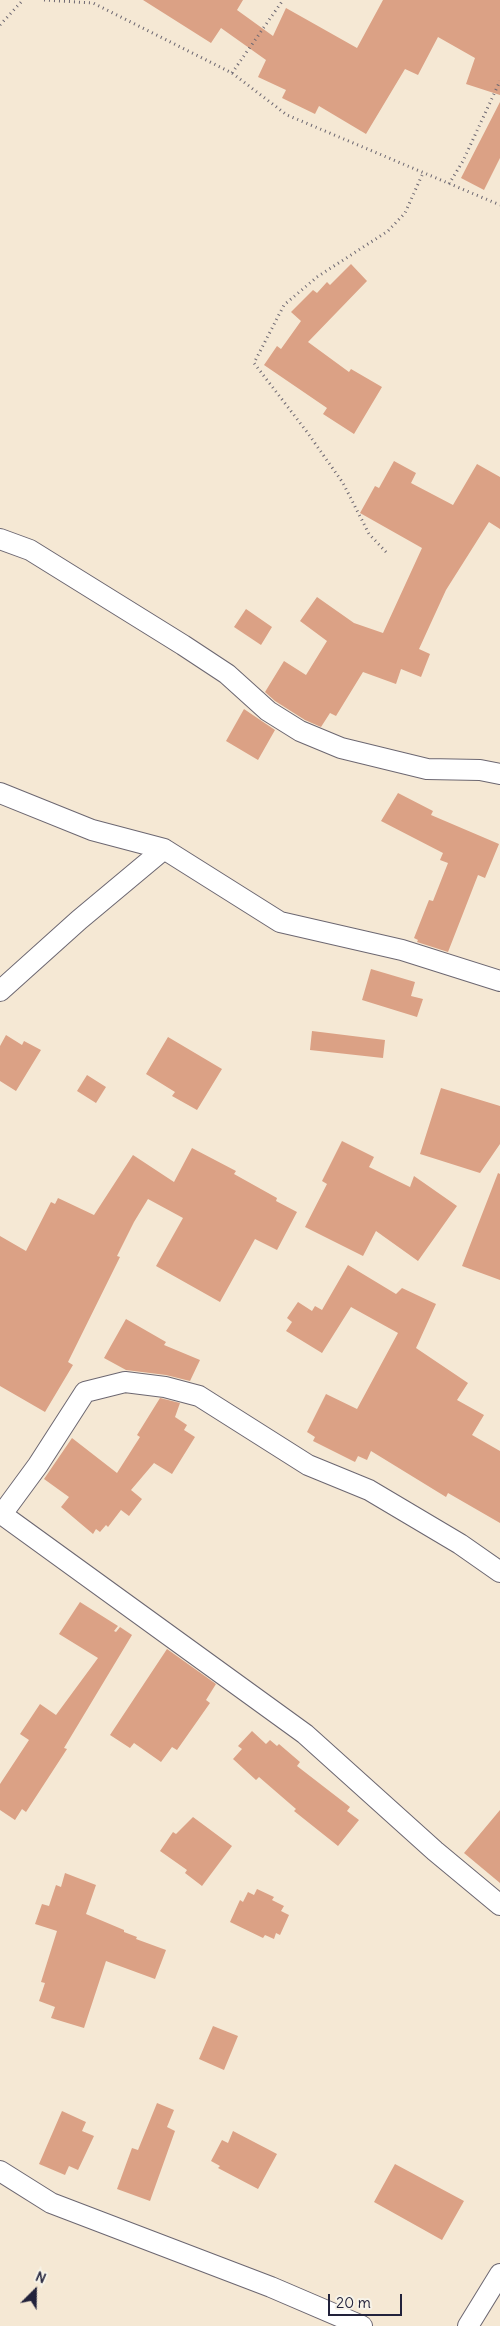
<!DOCTYPE html>
<html>
<head>
<meta charset="utf-8">
<style>
  body { margin:0 }
  #map { position:relative; width:500px; height:2326px; overflow:hidden; background:#f5e8d4; font-family:Delius,sans-serif }
  canvas { display:block }
  .north { position:absolute; left:10px; top:2266px; width:50px; height:50px; -webkit-text-stroke:4px #f7f3e8; paint-order:stroke; rotate:23deg; font-size:14px; font-weight:700; line-height:20px; text-align:center; color:#22223b }
  .north::after { content:''; display:block; margin:auto; width:18px; height:22px; background:#22223b; clip-path:polygon(50% 0,100% 100%,50% 72%,0 100%) }
  .scale { position:absolute; left:328px; top:2294px; width:74px; height:22px; box-sizing:border-box; border:2px solid #22223b; border-top:0; padding-left:6px; font-size:15px; line-height:18px; white-space:nowrap; color:#22223b; -webkit-text-stroke:4px #f7f3e8; paint-order:stroke }
</style>
</head>
<body>
<div id="map">
<canvas width="500" height="2326"></canvas>
<div class="north">N</div>
<div class="scale">20 m</div>
</div>
<script>
const context = document.querySelector('canvas').getContext('2d');
context.lineJoin = 'round';
function fillPath(path, color) { context.fillStyle = color; context.fill(path, 'evenodd'); }
function strokePath(path, color, width, dash) { context.strokeStyle = color; context.lineWidth = width; context.lineCap = dash ? 'butt' : 'round'; context.setLineDash(dash || []); context.stroke(path); }
const building = new Path2D(`
  M143,0H243L237,10L273,36L286,8L357,48L383,0H500V95L466,84L475,58L438,37L418,75L405,69L366,134L319,106L315,114L282,98L286,90L258,77L266,60L221,28L211,43Z
  M500,102V158L484,190L461,178Z
  M351,264L367,281L308,342L349,372L351,369L382,387L354,434L323,414L327,408L264,365L277,346L281,349L301,321L291,312L313,290L317,293L327,282L330,285Z
  M394,461L416,473L411,483L453,505L477,464L500,477V529L489,522L446,590L419,649L430,654L421,677L401,669L396,684L363,672L336,716L330,713L321,727L305,720L275,701L265,692L284,661L306,675L327,641L300,621L317,597L354,623L383,633L422,548L360,513L375,486L379,488Z
  M246,609L272,627L261,645L234,627Z
  M244,709L275,730L258,760L226,741Z
  M398,793L433,811L431,815L499,844L485,878L478,875L448,952L417,942L418,940L414,938L429,900L433,901L448,863L440,860L443,853L381,821Z
  M371,969L415,982L411,996L423,999L417,1017L362,1000Z
  M312,1031L385,1040L383,1058L310,1050Z
  M6,1035L22,1045L24,1041L41,1050L16,1091L0,1081V1046Z
  M168,1037L222,1069L197,1110L172,1096L175,1092L146,1074Z
  M87,1075L106,1087L96,1103L77,1091Z
  M441,1088L500,1106V1144L480,1173L420,1154Z
  M342,1141L374,1157L369,1167L410,1187L414,1176L457,1206L418,1261L376,1231L363,1256L305,1227L327,1184L322,1181Z
  M192,1148L236,1171L234,1174L277,1198L276,1201L297,1212L277,1250L255,1239L220,1302L156,1266L183,1218L148,1199L134,1222L117,1256L120,1257L68,1362L73,1365L45,1412L0,1386V1236L26,1251L51,1202L55,1204L58,1198L94,1215L133,1155L174,1182Z
  M498,1173L500,1174V1280L462,1266Z
  M348,1265L396,1294L402,1288L436,1304L416,1348L468,1383L457,1400L484,1415L472,1435L500,1451V1523L448,1493L446,1497L371,1451L367,1460L358,1456L355,1462L313,1441L315,1437L307,1432L326,1394L357,1409L398,1333L351,1307L322,1353L286,1331L292,1322L287,1318L298,1302L312,1311L315,1306L322,1310Z
  M126,1319L166,1342L164,1345L200,1360L190,1381L166,1375L126,1370L104,1358Z
  M160,1398L180,1403L175,1417L187,1425L184,1430L195,1437L172,1474L154,1463L131,1490L142,1499L129,1516L121,1510L108,1527L106,1525L100,1532L96,1529L93,1534L61,1507L69,1497L44,1479L72,1438L117,1473L140,1437L137,1435Z
  M80,1602L118,1626L114,1631L116,1632L120,1627L132,1635L64,1748L67,1749L26,1812L22,1809L15,1820L0,1810V1784L29,1740L20,1734L40,1704L56,1715L98,1658L59,1634Z
  M167,1649L216,1684L206,1700L210,1703L177,1750L172,1747L161,1762L134,1743L130,1748L110,1735Z
  M252,1731L266,1744L270,1740L277,1746L279,1744L300,1762L297,1766L350,1807L347,1811L359,1820L338,1846L294,1811L296,1809L259,1777L256,1780L233,1759L242,1749L238,1746Z
  M500,1810V1883L464,1853Z
  M193,1817L232,1846L202,1886L185,1873L187,1870L160,1851L173,1832L176,1834Z
  M65,1873L96,1885L86,1914L124,1930V1932L137,1937L136,1939L166,1950L155,1979L106,1961L84,2028L51,2018L55,2007L39,2001L45,1983L41,1982L57,1931L35,1924L42,1904L49,1906L56,1885L61,1887Z
  M257,1889L274,1897L272,1900L284,1906L281,1911L289,1915L280,1935L276,1933L274,1939L265,1935L263,1938L230,1922L240,1900L243,1902L248,1892L254,1895Z
  M213,2026L238,2036L224,2070L199,2059Z
  M157,2103L174,2110L167,2127L175,2131L150,2201L117,2189L132,2148L138,2150Z
  M62,2111L86,2122L82,2131L94,2136L78,2170L69,2166L65,2175L39,2164Z
  M233,2131L277,2154L258,2189L218,2168L220,2166L211,2161L222,2140L228,2143Z
  M395,2164L464,2201L442,2240L374,2202Z`);
const path = new Path2D(`
  M44,0L93,3L232,73L287,115L500,205
  M0,25L23,0
  M232,73L283,0
  M449,184L463,161L500,81
  M386,552L369,534L343,483L307,432L254,363L284,305L317,277L388,231L405,213L423,173`);
const minor = new Path2D(`
  M0,539L30,550L183,645L227,674L268,711L300,731L341,748L427,769L480,770L500,774
  M0,793L92,830L164,849L280,922L402,950L500,981
  M0,991L79,920L164,849
  M0,1513L305,1734L435,1851L500,1905
  M2,1514L38,1465L85,1392L125,1382L165,1387L199,1396L308,1465L369,1490L460,1544L500,1572
  M0,2171L51,2203L271,2287L362,2326
  M468,2326L500,2274`);
fillPath(building, '#dba185');
strokePath(minor, '#6c6771', 22);
strokePath(path, '#6c6771', 3, [1, 4]);
strokePath(minor, '#fff', 20);
</script>
</body>
</html>
